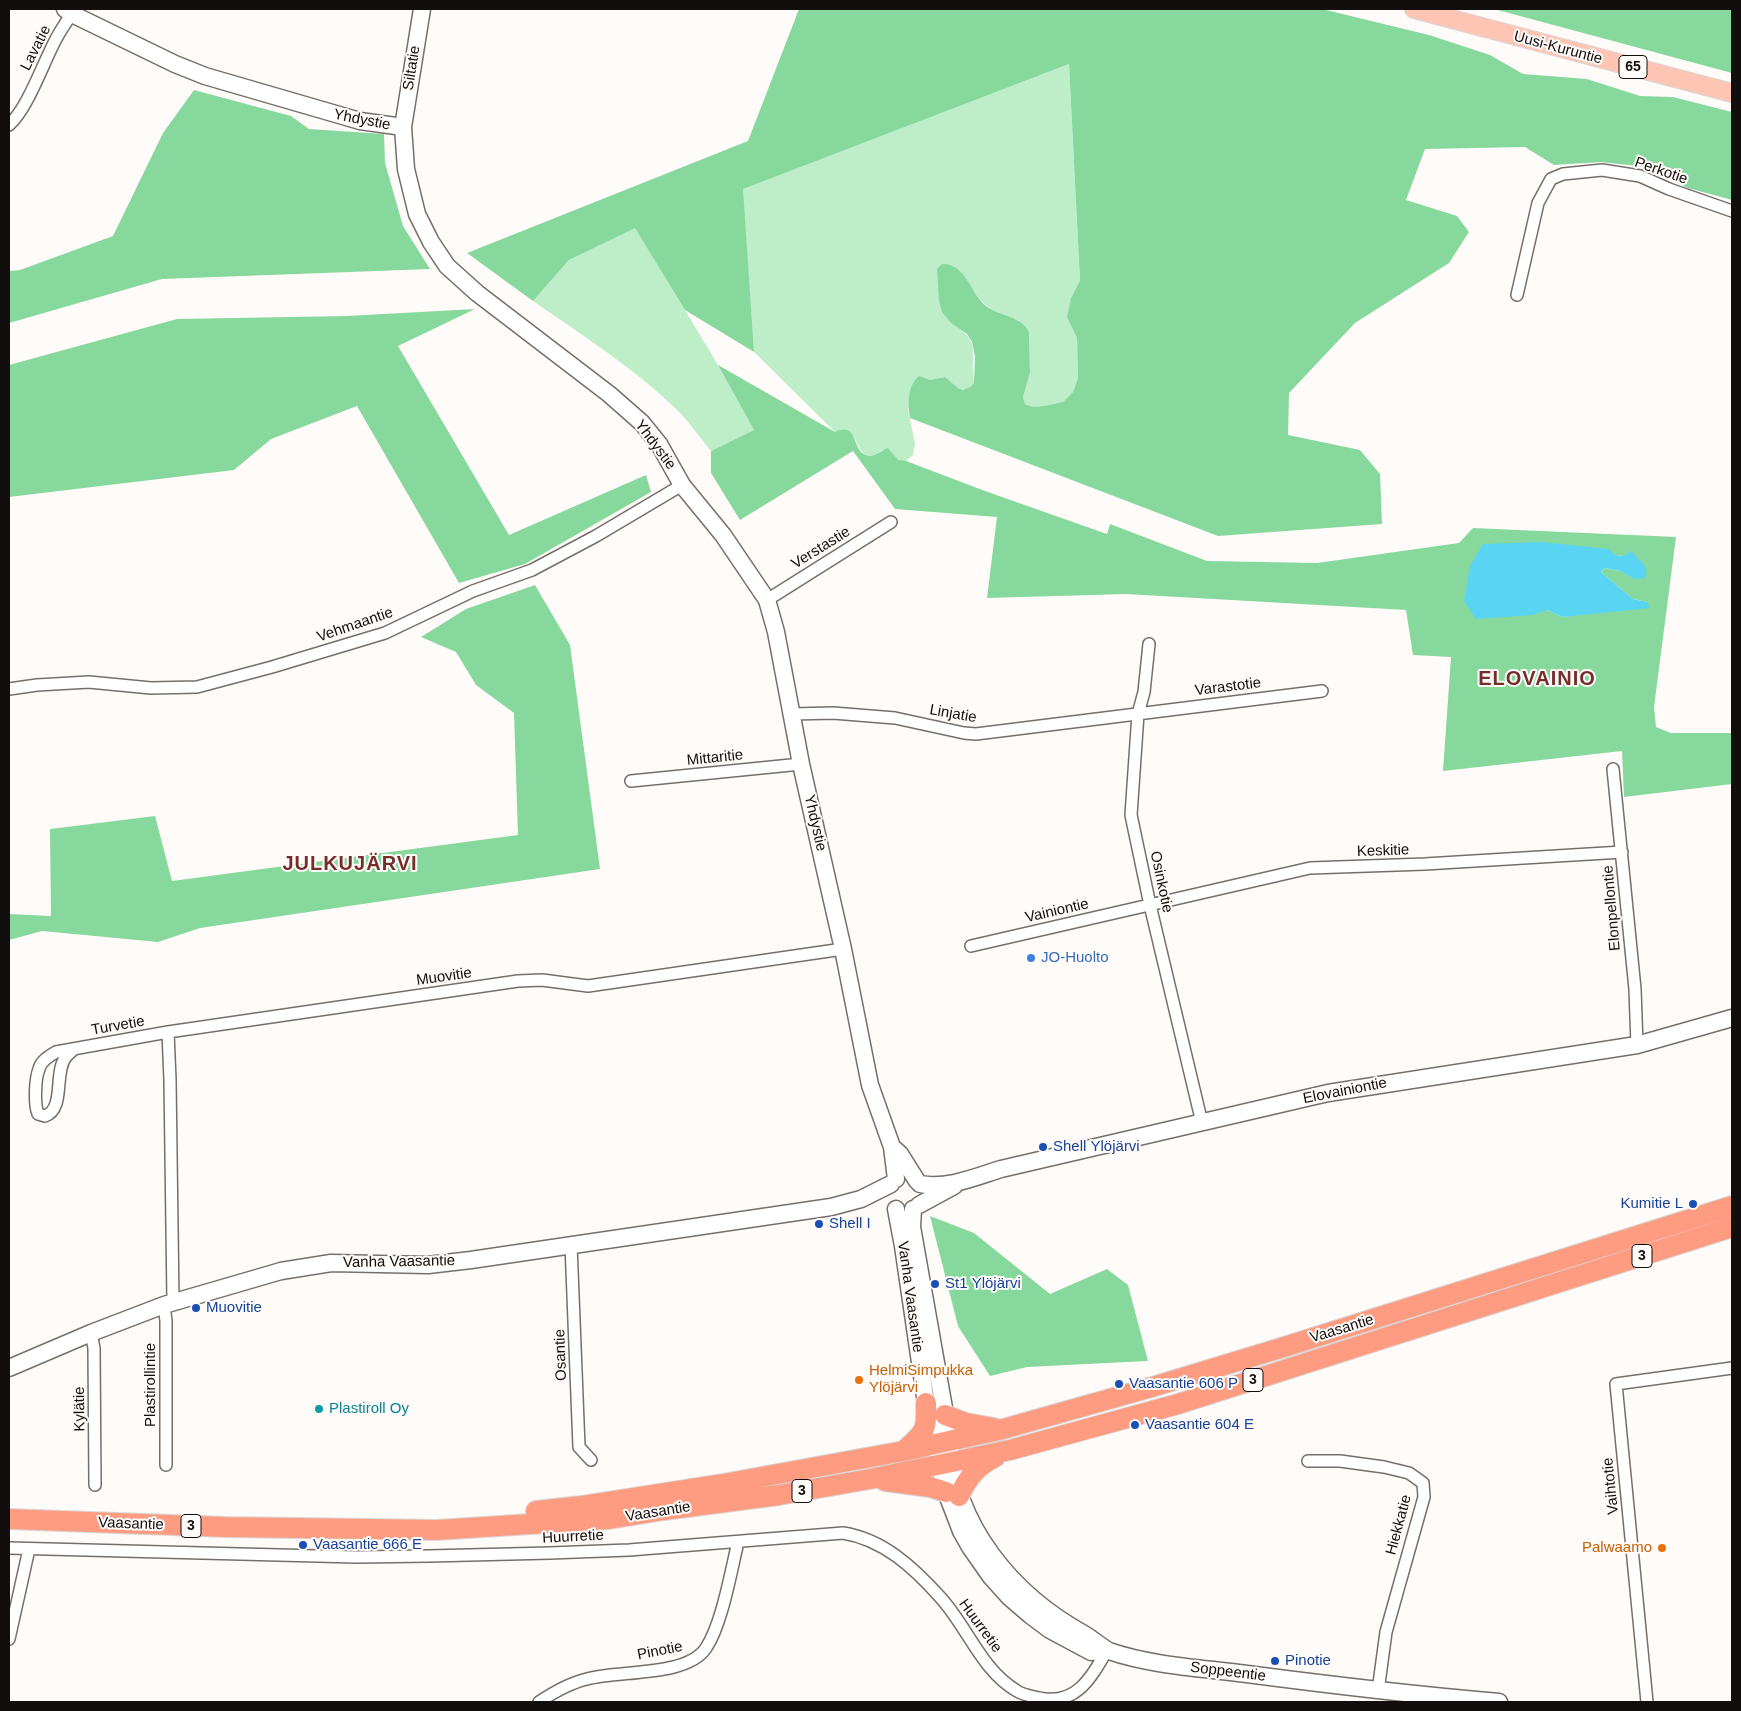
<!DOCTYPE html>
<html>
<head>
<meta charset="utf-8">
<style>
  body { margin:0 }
  #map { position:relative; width:1741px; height:1711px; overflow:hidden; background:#fffbf8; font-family:Arial,sans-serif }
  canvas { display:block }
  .frame { position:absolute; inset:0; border:10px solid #110e0d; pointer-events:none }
</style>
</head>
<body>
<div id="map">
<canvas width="1741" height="1711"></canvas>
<div class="frame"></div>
</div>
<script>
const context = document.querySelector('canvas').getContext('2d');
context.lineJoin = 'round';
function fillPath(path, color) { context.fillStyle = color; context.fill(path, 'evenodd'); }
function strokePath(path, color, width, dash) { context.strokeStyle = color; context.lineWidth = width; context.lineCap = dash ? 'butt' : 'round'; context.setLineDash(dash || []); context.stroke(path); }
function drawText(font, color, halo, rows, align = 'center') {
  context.font = font + ' Arial,sans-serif'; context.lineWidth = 4; context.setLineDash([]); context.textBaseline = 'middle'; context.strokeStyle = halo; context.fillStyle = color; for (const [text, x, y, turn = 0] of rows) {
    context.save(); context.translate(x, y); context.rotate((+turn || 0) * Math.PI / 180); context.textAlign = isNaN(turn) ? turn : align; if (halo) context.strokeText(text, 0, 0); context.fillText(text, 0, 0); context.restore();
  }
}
const green = new Path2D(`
  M1069,64L1080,282L1071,298L1070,323L1077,338L1078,378L1073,392L1063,402C1052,404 1034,410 1025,404L1023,397L1030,373L1029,332C1022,316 998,316 986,305C974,296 970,280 959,270L951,323C972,336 975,343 973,367C973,372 974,377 974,383L970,387L964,390L958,388L945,377L930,380L908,409L915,444L913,455L906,461H898L893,456L882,450C852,472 863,419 835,432L754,352L742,189Z
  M635,227L718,365L754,430L711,451C700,438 691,424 679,412C637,370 582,335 533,301L569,260Z`);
const forest = new Path2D(`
  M799,9H1322L1429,35L1490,55L1523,74L1587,79L1640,96L1673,97L1732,112V200L1688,188L1646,167L1601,162L1554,165L1525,147L1425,149L1406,200L1457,216L1469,232L1449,263L1355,323L1289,393L1288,435L1360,450L1380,474L1382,524L1218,536L910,418C908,403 907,387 919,376L930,380L945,377L958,388L963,390L970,387L974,383L975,356L972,342L967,334L951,323L942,312L939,301L937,269L942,264C967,264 970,293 986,306C999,316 1022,316 1029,332L1030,373L1023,397L1025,404C1034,410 1052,404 1063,402L1073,392L1078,378L1077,338L1067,317L1071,298L1080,281L1069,64L743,189L754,352L685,310L635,228L569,260L533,301L467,253L748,141Z
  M1494,9H1732V73Z
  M194,90L291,116L309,129L384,134L385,163L403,226L430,269L162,279L9,323V271L20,270L113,236L163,133Z
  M475,309L398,346L509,535L646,475L651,492L525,564L459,583L357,406L271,439L234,470L9,497V365L177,319L347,316Z
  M718,365L835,432C859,421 851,450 866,455C874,458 881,450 888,448L898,460L906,461L985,491L1107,534L1110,524L1207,561L1317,563L1459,543L1473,528L1676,537L1654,707L1656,727L1671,733H1732V784L1624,797L1622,751L1443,771L1451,657L1413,655L1406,610L1126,594L987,598L997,517L895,509L853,451L740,520L711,473V451L754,430ZM1615,555L1624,556L1635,579L1620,571L1605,568L1601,572L1633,599L1647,602L1563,617L1547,610Z
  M535,585L570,645L600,869L200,928L158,942L42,931L9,940V914L51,916L50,829L155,816L172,881L518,835L514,713L476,685L456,652L421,637L466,609Z
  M930,1216L974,1233L1050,1294L1107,1269L1128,1285L1148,1361L1027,1367L990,1376L958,1326Z`);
const water = new Path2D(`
  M1541,542L1608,549L1615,555L1624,556L1631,551L1646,567V578L1634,579L1620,571L1605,568L1601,572L1633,599L1647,602L1650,608L1563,617L1547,610L1533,615L1476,619L1464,601L1470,566L1483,544Z`);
const street = new Path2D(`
  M9,125C28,108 43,63 56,39C61,29 69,19 74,9
  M1517,295L1538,203L1551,179L1563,174L1602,170L1640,176L1669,189L1732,211
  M767,600L891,522
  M1149,644L1144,692L1138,714L1131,815L1150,905L1202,1123
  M9,689L37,685L89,682L151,688L197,687L272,667L385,633L473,591L532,570L596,536L682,485
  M792,714L833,713L895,718L964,733L976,734L1322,691
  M1613,769L1635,989L1637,1045
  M631,781L801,764
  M971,946L1310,868L1425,864L1622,852
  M168,1032L170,1080L173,1302
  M74,1049C71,1052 67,1055 65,1058C54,1074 65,1109 45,1116L38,1114C34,1104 35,1079 39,1069C41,1061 49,1056 56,1052L168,1032L518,981L542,980L588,986L843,949
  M571,1245L579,1447L591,1460
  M164,1305L166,1321V1465
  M91,1333L94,1348L95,1485
  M1308,1461H1340L1384,1467L1409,1473L1423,1483L1424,1497L1386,1632L1378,1691
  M9,1548L356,1557L429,1556L550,1553L629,1550L843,1533C883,1539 914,1568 940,1597C967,1626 981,1670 1017,1691C1023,1695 1031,1696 1039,1698C1076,1706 1091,1678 1107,1650
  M9,1639L29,1549
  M539,1702C554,1692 570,1683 587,1679C619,1670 687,1677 706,1648C722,1624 731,1571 738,1542
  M1647,1702L1616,1384L1732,1368`);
const secondary = new Path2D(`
  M65,9L72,14L175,64L205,76L360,121L403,127
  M422,9L403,127L406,169L417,214L431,242L447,266L477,293L609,394L642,423L659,444L682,485L723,535L767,600L776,632L801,764L843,949L870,1085L892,1147L896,1179
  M892,1147L900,1154L917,1181
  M920,1184C948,1189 975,1177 1001,1169L1328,1093L1637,1045L1732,1018
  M919,1205L954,1186
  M896,1209L903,1246L926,1403L946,1492L961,1531L970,1547L991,1577L1009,1597L1030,1615L1050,1630L1091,1652L1107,1650
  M913,1209L912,1227L950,1442C954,1526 1013,1595 1084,1634C1091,1638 1103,1648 1109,1651C1153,1666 1202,1668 1247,1674C1331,1685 1415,1695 1499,1702
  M9,1368L91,1333L164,1305L281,1271L331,1263L428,1265L471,1260L831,1207L861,1199L891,1184`);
const primary = new Path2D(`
  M1414,9L1732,93`);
const highway = new Path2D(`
  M945,1415L966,1423L994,1428
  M904,1451C925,1431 927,1433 926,1403
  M885,1481L930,1487L946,1492
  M959,1496C968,1477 977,1466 995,1457
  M536,1511L582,1506L723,1484L904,1451L1003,1429L1152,1387L1284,1347L1732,1206
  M9,1519L225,1527L437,1530L609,1519L664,1510L779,1495L870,1479L1010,1450L1178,1404L1732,1227`);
const markers = [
  [1031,958,5,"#3f7fe0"],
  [1043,1147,5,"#1a4fb4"],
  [1693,1204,5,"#1a4fb4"],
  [819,1224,5,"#1a4fb4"],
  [935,1284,5,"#1a4fb4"],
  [196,1308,5,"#1a4fb4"],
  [859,1380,5,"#e8710a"],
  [1119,1384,5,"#1a4fb4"],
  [319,1409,5,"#0f9aa8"],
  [1135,1425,5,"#1a4fb4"],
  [303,1545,5,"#1a4fb4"],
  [1662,1548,5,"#e8710a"],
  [1275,1661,5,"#1a4fb4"]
];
const shields = [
  [1633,67,28],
  [1642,1256,20],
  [1253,1380,20],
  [802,1491,20],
  [191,1526,20]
];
const shieldNames = [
  ["65",1633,67],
  ["3",1642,1256],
  ["3",1253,1380],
  ["3",802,1491],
  ["3",191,1526]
];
const streetNames = [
  ["Lavatie",36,48,-63],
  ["Uusi-Kuruntie",1558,48,15],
  ["Siltatie",412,68,-81],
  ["Yhdystie",362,120,11],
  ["Perkotie",1661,171,19],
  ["Yhdystie",655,445,53],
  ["Verstastie",821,548,-32],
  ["Vehmaantie",355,625,-19],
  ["Varastotie",1228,687,-7],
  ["Linjatie",953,714,10],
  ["Mittaritie",715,758,-6],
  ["Yhdystie",815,823,77],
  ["Keskitie",1383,851,-2],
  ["Osinkotie",1161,882,78],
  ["Elonpellontie",1612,908,-95],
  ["Vainiontie",1057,911,-13],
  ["Muovitie",444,977,-8],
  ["Turvetie",118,1026,-10],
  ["Elovainiontie",1345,1091,-11],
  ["Vanha Vaasantie",399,1262,-1],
  ["Vanha Vaasantie",910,1297,82],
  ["Vaasantie",1342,1329,-17],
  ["Osantie",561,1355,-92],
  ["Plastirollintie",151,1385,-90],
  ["Kylätie",80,1409,-91],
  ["Vaihtotie",1611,1486,-96],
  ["Vaasantie",658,1512,-9],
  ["Vaasantie",131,1524,2],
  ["Hiekkatie",1399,1525,-75],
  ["Huurretie",573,1537,-3],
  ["Huurretie",980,1626,54],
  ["Pinotie",660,1651,-11],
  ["Soppeentie",1228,1672,7]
];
const shopNames = [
  ["JO-Huolto",1041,958]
];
const transitNames = [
  ["Shell Ylöjärvi",1053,1147],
  ["Kumitie L",1683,1204,"right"],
  ["Shell I",829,1224],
  ["St1 Ylöjärvi",945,1284],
  ["Muovitie",206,1308],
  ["Vaasantie 606 P",1129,1384],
  ["Vaasantie 604 E",1145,1425],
  ["Vaasantie 666 E",313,1545],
  ["Pinotie",1285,1661]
];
const foodNames = [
  ["HelmiSimpukka",869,1371],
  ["Ylöjärvi",869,1388],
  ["Palwaamo",1652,1548,"right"]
];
const cultureNames = [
  ["Plastiroll Oy",329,1409]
];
const districtNames = [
  ["ELOVAINIO",1537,679],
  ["JULKUJÄRVI",350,864]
];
fillPath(green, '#bdeec8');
fillPath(forest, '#87d89d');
fillPath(water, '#59d5f3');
strokePath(street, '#756f6b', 14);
strokePath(secondary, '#756f6b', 19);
strokePath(primary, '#d9d8d8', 20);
strokePath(highway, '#d9d8d8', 22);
strokePath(street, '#fff', 11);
strokePath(secondary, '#fff', 16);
strokePath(primary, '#fec4b4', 18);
strokePath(highway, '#fe9c82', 20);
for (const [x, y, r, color] of markers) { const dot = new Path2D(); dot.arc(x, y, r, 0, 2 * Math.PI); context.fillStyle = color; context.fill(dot); strokePath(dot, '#fffbf8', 2); }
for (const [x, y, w] of shields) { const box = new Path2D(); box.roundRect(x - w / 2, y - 11.5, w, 23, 4); context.fillStyle = '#fffbf8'; context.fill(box); strokePath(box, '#110e0d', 1); }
drawText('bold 14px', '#110e0d', null, shieldNames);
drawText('15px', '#110e0d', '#fffbf8', streetNames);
drawText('15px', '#366cbe', '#fffbf8', shopNames, 'left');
drawText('15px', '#164399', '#fffbf8', transitNames, 'left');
drawText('15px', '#c56008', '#fffbf8', foodNames, 'left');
drawText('15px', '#0d838f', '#fffbf8', cultureNames, 'left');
context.letterSpacing = '1px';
drawText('bold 20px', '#742e2b', '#fffbf8', districtNames);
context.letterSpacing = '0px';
</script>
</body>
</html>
